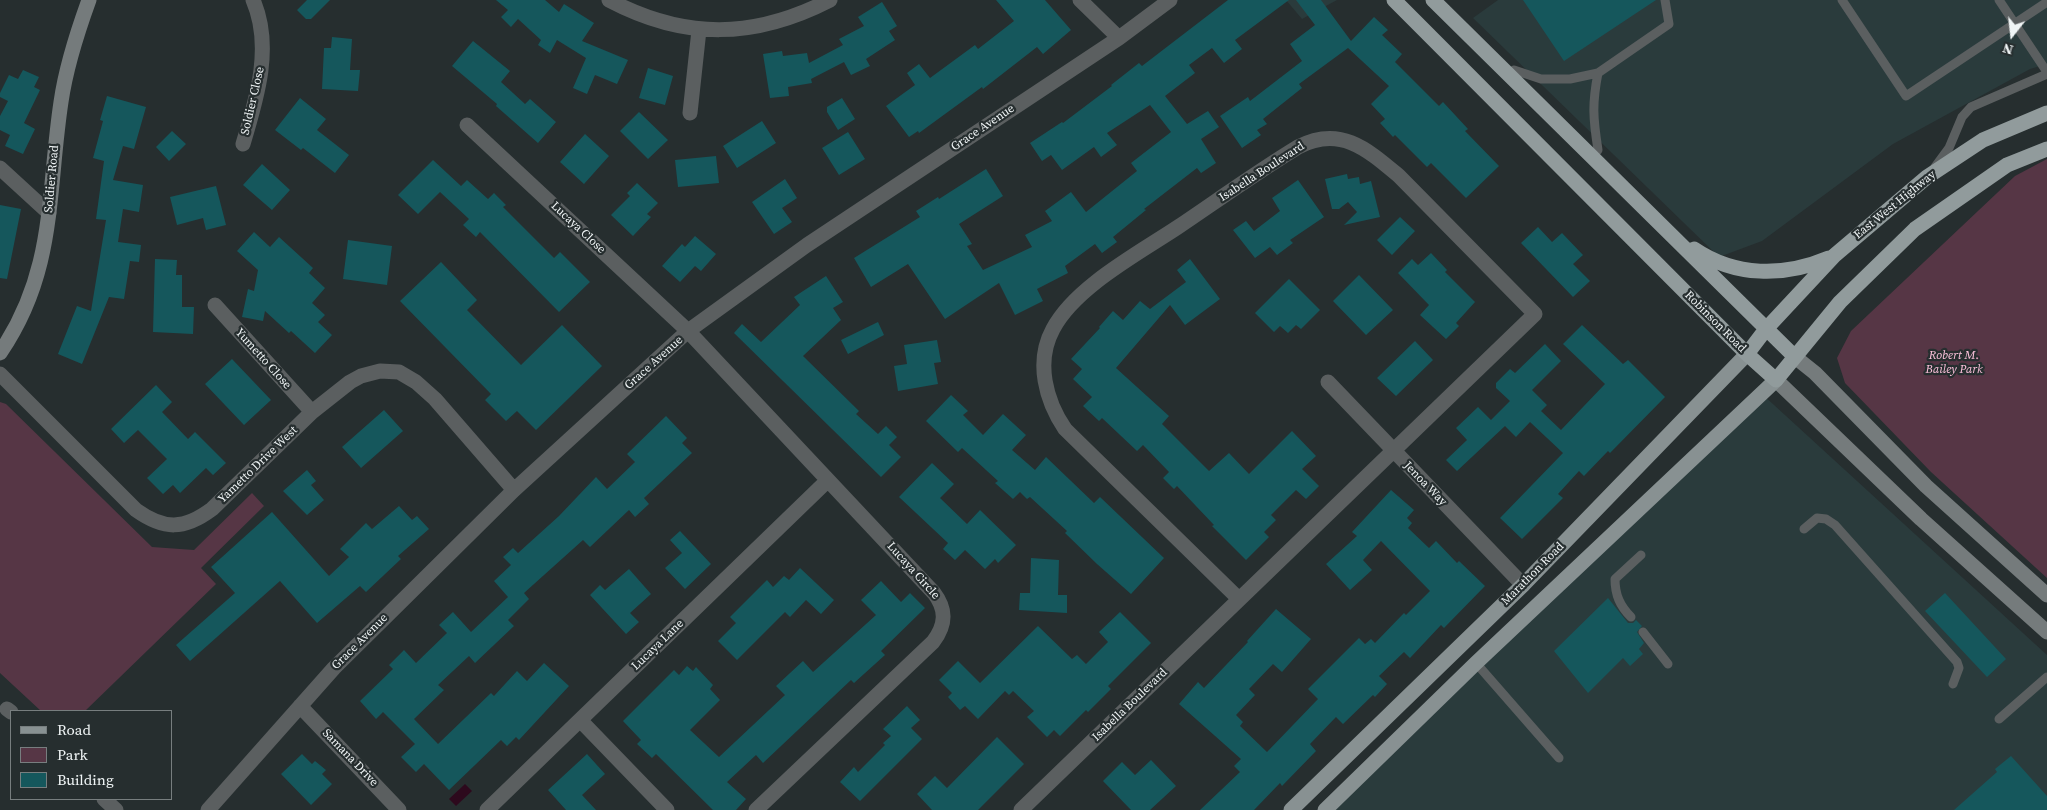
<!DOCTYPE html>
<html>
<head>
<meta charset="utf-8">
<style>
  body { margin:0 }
  #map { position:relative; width:2047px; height:810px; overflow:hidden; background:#262e2f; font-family:"Source Serif 4",serif }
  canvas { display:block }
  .legend { position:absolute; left:10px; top:710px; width:162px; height:90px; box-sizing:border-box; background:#262e2f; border:1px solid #777e7f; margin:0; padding:6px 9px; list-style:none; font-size:15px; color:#f0f5f6 }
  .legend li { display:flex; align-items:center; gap:10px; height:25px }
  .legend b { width:25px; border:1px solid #777e7f }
  .north { position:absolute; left:1987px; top:10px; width:50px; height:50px; -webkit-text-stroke:4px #262e2f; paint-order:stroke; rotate:196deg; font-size:14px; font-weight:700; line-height:20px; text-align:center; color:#f0f5f6 }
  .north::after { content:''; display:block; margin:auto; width:18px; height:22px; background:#f0f5f6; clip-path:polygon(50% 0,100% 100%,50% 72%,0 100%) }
</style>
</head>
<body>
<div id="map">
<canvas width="2047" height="810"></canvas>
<ul class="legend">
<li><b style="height:6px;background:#889192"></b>Road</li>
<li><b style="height:14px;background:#563645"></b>Park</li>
<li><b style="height:14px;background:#15575c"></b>Building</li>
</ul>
<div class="north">N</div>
</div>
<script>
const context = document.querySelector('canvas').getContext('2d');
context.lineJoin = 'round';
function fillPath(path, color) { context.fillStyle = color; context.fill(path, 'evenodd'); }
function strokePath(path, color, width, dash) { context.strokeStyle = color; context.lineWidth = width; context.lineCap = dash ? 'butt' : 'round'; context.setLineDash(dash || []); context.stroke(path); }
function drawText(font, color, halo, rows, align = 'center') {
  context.font = font + ' "Source Serif 4",serif'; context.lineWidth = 4.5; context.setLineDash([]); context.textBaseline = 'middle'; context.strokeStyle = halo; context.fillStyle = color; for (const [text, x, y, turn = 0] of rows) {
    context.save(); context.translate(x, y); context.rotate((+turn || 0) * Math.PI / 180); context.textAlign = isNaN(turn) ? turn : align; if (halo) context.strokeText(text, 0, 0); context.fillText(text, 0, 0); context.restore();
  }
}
const built = new Path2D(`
  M1286,0H1337L1302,19Z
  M1498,0H2047V64L2030,69L1893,144L1762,241L1719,257L1473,18Z
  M1762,394L2047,655V810H1334Z`);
const green = new Path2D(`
  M2047,159V578L1931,472L1845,383L1837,358L1851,331L2015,176Z
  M0,402L6,404L152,547L194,550L252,493L264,506L201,568L216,584L85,711H41L0,673Z`);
const water = new Path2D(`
  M465,784L472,791L456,806L449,799Z`);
const building = new Path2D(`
  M307,0H330L311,19H306L297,10Z
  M496,0H545L559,12L564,4L594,23L582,41L628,60L617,84L595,75L587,94L573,88L586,58L557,40L550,53L538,45L541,40L518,19L511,27L501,17L508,10Z
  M996,0H1045L1071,30L1043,54L1037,47L983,89L982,87L919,133L918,131L909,137L886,106L915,85L907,73L919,64L930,78L975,45L978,49L1014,21Z
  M1228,0H1289L1235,40L1242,49L1224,63L1212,48L1189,65L1195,73L1165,96L1187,124L1208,111L1219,127L1201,139L1216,163L1201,173L1197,168L1144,209L1146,210L1113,237L1117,242L1102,253L1095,244L1065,266L1068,273L1037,289L1043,301L1015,315L999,283L945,319L908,264L871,287L854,258L920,217L916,211L938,197L939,199L986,169L1003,196L959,224L972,244L967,246L983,270L1032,247L1025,235L1052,221L1045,211L1071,192L1086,212L1137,171L1131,163L1171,132L1150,105L1107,133L1117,145L1101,157L1094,147L1062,170L1051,155L1042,161L1030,143L1062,122L1063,123L1112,86L1111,85L1139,63L1142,66Z
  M1296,0H1321L1351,41L1374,17L1388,30L1382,35L1402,54L1395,62L1439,106L1443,102L1468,129L1465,131L1499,166L1466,198L1431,163L1427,167L1395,135L1393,137L1380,123L1385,119L1371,104L1389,86L1348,48L1299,84L1302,88L1263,119L1267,124L1257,130L1261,135L1242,148L1220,116L1248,97L1250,101L1302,61L1290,44L1315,25Z
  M1523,0H1656L1564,61Z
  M882,2L897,26L889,31L895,40L866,59L870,66L851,75L844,62L811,79L812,83L788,87L789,96L770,98L763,54L782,51L783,56L807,53L809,63L843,45L839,39L864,26L858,17Z
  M332,37L352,39L350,70H360L358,91L322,89L324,48H331Z
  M473,41L510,71L501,82L525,104L530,99L556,122L538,143L496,106L497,104L452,66Z
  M648,68L673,76L665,105L639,98Z
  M23,70L39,77L34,87L40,90L24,123L35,129L23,154L5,146L10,135L0,130V116L8,101L0,97V93L9,75L18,79Z
  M107,96L146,107L134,149L123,146L113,180L143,185L139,212L123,209L118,242L141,245L139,262L130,261L124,299L109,297L82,364L58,354L77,306L91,311L106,220L96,219L104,161L93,158L103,121L100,120Z
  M300,98L326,119L317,130L349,155L335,173L303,148L301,150L275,130Z
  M842,98L855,119L838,130L827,112V107Z
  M639,112L668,140L648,159L620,131Z
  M762,121L776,143L737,168L723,146Z
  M172,131L186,144L169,161L156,147Z
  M848,132L865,159L839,175L822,148Z
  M585,134L609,156L584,184L560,162Z
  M716,156L719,183L678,187L675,160Z
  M433,160L461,186L467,180L488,199L494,193L506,205L503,207L554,258L560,252L590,282L559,312L480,232L476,237L463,225L469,219L440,192L418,214L398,195Z
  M262,164L290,190L272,210L243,185Z
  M1347,174L1348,179L1359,177L1360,184L1371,181L1380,217L1344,225L1357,212L1348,202L1339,209H1332L1325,179Z
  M785,179L797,198L782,208L792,222L774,234L752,202Z
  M1298,180L1324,217L1290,240L1293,243L1277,255L1270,247L1255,258L1233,230L1246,221L1254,231L1280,211L1272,198Z
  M637,183L658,203L647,214L651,217L633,236L611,215L630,196L627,193Z
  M216,186L226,225L206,230L203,218L177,225L170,197Z
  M0,205L21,209L7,279L0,278Z
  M1400,217L1415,231L1392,255L1377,240Z
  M1538,227L1552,242L1562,233L1583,255L1573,264L1590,281L1573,297L1521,243Z
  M254,232L270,247L279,237L313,268L309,273L325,288L312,303L325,315L318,322L332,335L315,353L291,331L289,333L265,311L263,321L242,317L248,289L254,291L258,270L237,251Z
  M695,236L716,254L701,271L695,266L680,282L662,266L682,244L685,247Z
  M348,240L392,246L387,285L343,279Z
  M1431,253L1447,270L1445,272L1475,302L1456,323L1459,326L1446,339L1420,315L1429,305L1398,273L1412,259L1418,265Z
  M155,259L177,260L176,275H182V307H194L193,334L153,332Z
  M1190,259L1220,299L1185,325L1170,305L1116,368L1169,416L1162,424L1209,471L1229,453L1249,474L1292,431L1316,456L1302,469L1319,486L1306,499L1296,490L1271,515L1276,520L1264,532L1269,537L1246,560L1212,526L1214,525L1177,486L1174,489L1163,478L1169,472L1143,445L1137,451L1102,418L1099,421L1083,406L1092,397L1073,379L1082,369L1071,359L1100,328L1099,327L1113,311L1123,320L1140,301L1150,309L1186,282L1177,270Z
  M441,262L477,300L467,310L521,365L562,325L602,366L536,430L517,411L506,421L485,400L491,394L400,301Z
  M1359,275L1393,310L1366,335L1333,301Z
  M826,276L843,302L833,308L841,320L803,356L859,411L856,414L878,434L886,426L897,437L889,445L901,457L881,477L734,333L742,324L761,342L800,305L794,297Z
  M1289,279L1320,310L1301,329L1296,325L1288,333L1280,326L1274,332L1255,313Z
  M878,322L884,335L848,354L841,340Z
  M1582,325L1623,364L1628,360L1665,397L1610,453L1608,451L1584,476L1579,471L1558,494L1563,498L1522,539L1500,518L1563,453L1530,422L1516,437L1505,426L1457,471L1446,460L1467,440L1456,428L1478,407L1491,420L1510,401L1496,388V383L1510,369L1515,373L1545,344L1561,361L1532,390L1547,405L1541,411L1561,430L1605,384L1563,344Z
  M937,340L941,362L934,363L938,384L898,391L894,366L907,364L904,345Z
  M1415,341L1433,360L1396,396L1377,378Z
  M232,359L271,400L244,425L205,384Z
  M156,385L172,402L162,412L188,439L195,432L226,463L213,475L206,468L180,493L173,485L163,494L147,478L167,459L138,430L124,443L111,429Z
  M951,395L968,411L963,415L983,435L1003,414L1026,435L1012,450L1035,470L1046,457L1094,503L1100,497L1164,558L1131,594L1097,564L1065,533L1067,531L1030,497L1027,499L1020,492L1013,499L995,483L998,481L962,448L958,452L926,421Z
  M384,410L403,431L361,468L342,447Z
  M666,416L687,438L682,443L692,453L644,498L649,504L635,517L629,510L590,547L583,540L524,593L529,599L508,620L514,626L475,663L469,656L438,685L444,690L414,719L438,744L491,693L494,696L517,671L527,681L544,663L569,686L519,740L516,737L507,746L501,740L449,790L424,764L416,772L401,757L415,744L383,712L376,719L360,701L393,669L389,665L404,650L416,663L447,633L439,625L453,612L471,632L508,597L494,581L511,565L503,557L513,548L518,553L559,516L596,477L607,489L635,462L627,454Z
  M932,463L954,484L940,498L967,524L980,510L1016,545L998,563L995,559L985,569L965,550L955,560L943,549L948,543L899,497Z
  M307,470L316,481L311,485L324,500L307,515L283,491Z
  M1391,490L1414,510L1407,518L1412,523L1408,528L1429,548L1436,541L1457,563L1459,561L1485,586L1444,628L1441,625L1410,658L1404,652L1379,676L1387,684L1375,697L1373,695L1343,724L1336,717L1310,744L1316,751L1282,786L1280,783L1254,810H1200L1240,772L1234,766L1241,759L1179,704L1198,682L1204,688L1248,642L1247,641L1276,609L1311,639L1282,672L1273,664L1249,689L1255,695L1236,715L1243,722L1240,726L1267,752L1318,699L1308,689L1359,638L1365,644L1371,639L1375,643L1404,613L1406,615L1430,591L1381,541L1363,560L1372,570L1350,590L1326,564L1357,536L1352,532Z
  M399,506L412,520L417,516L429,529L398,556L401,559L366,592L360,586L317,623L280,581L190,661L176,645L235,593L211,567L272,512L329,576L349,557L340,549L366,523L372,529Z
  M680,531L711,564L685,589L665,568L682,553L670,540Z
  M1031,558L1059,560L1058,595H1067V613L1019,610L1020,593H1030Z
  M800,568L834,600L821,614L806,600L790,617L785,612L737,660L718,641L736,623L730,617L767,580L773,587L784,576L789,580Z
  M629,569L651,594L630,613L639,622L626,634L590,595L600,585L605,590Z
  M881,581L901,602L910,593L925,608L881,651L885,655L854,683L851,680L763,763L756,755L727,782L746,799L736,810H713L656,754L652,758L637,744L641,740L623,721L674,670L679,675L687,666L693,671L696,667L713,685L710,689L720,700L690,730L719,757L785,695L776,686L803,661L813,672L876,615L861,600Z
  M1945,593L2006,659L1987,677L1925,611Z
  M1608,598L1628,623H1633L1636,620L1642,626L1637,632L1644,643L1639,649L1643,654L1630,666L1623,658L1588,693L1554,651Z
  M1120,612L1151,643L1108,686L1111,689L1088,712L1086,710L1060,736L1054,730L1047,737L1027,717L1034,711L1013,691L1009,695L1005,691L978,719L965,706L960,710L948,697L952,693L939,680L958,661L980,683L1038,626L1072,659L1077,655L1086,664L1108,642L1099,632Z
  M907,706L920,720L911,728L922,739L860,801L840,782L854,767L858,772L885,745L883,743L891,736L883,729Z
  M997,737L1024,764L978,810H932L917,794L935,776L947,788Z
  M302,754L312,764L315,761L326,770L322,774L332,784L311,805L281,774Z
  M587,754L605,774L582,795L596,810H566L548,790Z
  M2011,756L2047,796V810H1954L1997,772L1995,769Z
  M1151,760L1176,786L1150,810H1131L1103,781L1122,762L1135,775Z`);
const service = new Path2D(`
  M1842,0L1906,96L2047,2
  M1999,0L2047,72
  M1508,75L1514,70L1541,79H1570L1598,73L1669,24L1665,0
  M1592,157L1598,150C1593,118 1592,104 1598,73
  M1935,167L1949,148L1962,117L1971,107L2047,74
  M1804,529L1817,518L1826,519L1835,525L1957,662L1959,668L1953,684
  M1631,617C1620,606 1615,595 1615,579L1641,555
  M1643,632L1668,664
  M1476,663L1559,758
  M1999,719L2047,677`);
const minor = new Path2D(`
  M609,0C685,40 754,39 830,0
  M1080,0L1119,38
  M690,113L699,30
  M467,125L688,331L934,593C947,610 946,625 933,642L756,810
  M243,144C257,98 273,46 253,0
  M0,168L49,213
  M215,305L312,412
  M0,374L136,510C164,530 184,530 212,509L312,412L350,382L361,376L380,371L399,372L416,382L435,399L514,490
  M1328,382L1523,585
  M300,706L399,810
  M7,709L11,712
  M580,720L667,810
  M104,799L116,810
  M208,810L334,668L514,490L688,331L807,245L1119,38L1170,0
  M487,810L828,480
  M1021,810C1192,645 1364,479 1535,314L1399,176C1367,149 1340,125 1298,147C1257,172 1218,200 1178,227C1139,253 1075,287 1053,329C1035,362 1046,401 1065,429L1239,599`);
const secondary = new Path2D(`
  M0,353C56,271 47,195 61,102C66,67 77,33 89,0
  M1795,357L1815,373L1926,486L2047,595
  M1776,380L1921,519L2047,632`);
const primary = new Path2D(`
  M1291,810L1523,585L1747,354
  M1325,810L1476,663L1776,380`);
const trunk = new Path2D(`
  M1394,0L1747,354L1776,380L1840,302L1915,229L2007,165L2047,149
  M1433,0L1795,357
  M1694,249C1735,277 1784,277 1829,258
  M1747,354L1766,329L1835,255L1927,177L1983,140L2047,113`);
const streetNames = [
  ["Soldier Close",253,101,-77],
  ["Grace Avenue",983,128,-34],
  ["Isabella Boulevard",1262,172,-33],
  ["Soldier Road",52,179,-85],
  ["East West Highway",1895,205,-39],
  ["Lucaya Close",578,228,43],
  ["Robinson Road",1715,322,45],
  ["Yumetto Close",263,359,48],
  ["Grace Avenue",654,363,-42],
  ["Yametto Drive West",258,465,-44],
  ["Jenoa Way",1425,484,46],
  ["Lucaya Circle",913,571,48],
  ["Marathon Road",1533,574,-45],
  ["Grace Avenue",360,642,-45],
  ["Lucaya Lane",658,645,-44],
  ["Isabella Boulevard",1130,705,-44],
  ["Samana Drive",350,758,46]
];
const parkNames = [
  ["Robert M.",1954,356],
  ["Bailey Park",1954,370]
];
fillPath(built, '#2a3b3c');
fillPath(green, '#563645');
fillPath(water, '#2d091d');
fillPath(building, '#15575c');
strokePath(service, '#5b5f60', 9);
strokePath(minor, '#5b5f60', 15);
strokePath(secondary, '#757b7c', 15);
strokePath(primary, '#889192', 15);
strokePath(trunk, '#919b9c', 15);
drawText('12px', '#f0f5f6', '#262e2f', streetNames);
drawText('italic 12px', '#fdc2dc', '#262e2f', parkNames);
</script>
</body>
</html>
